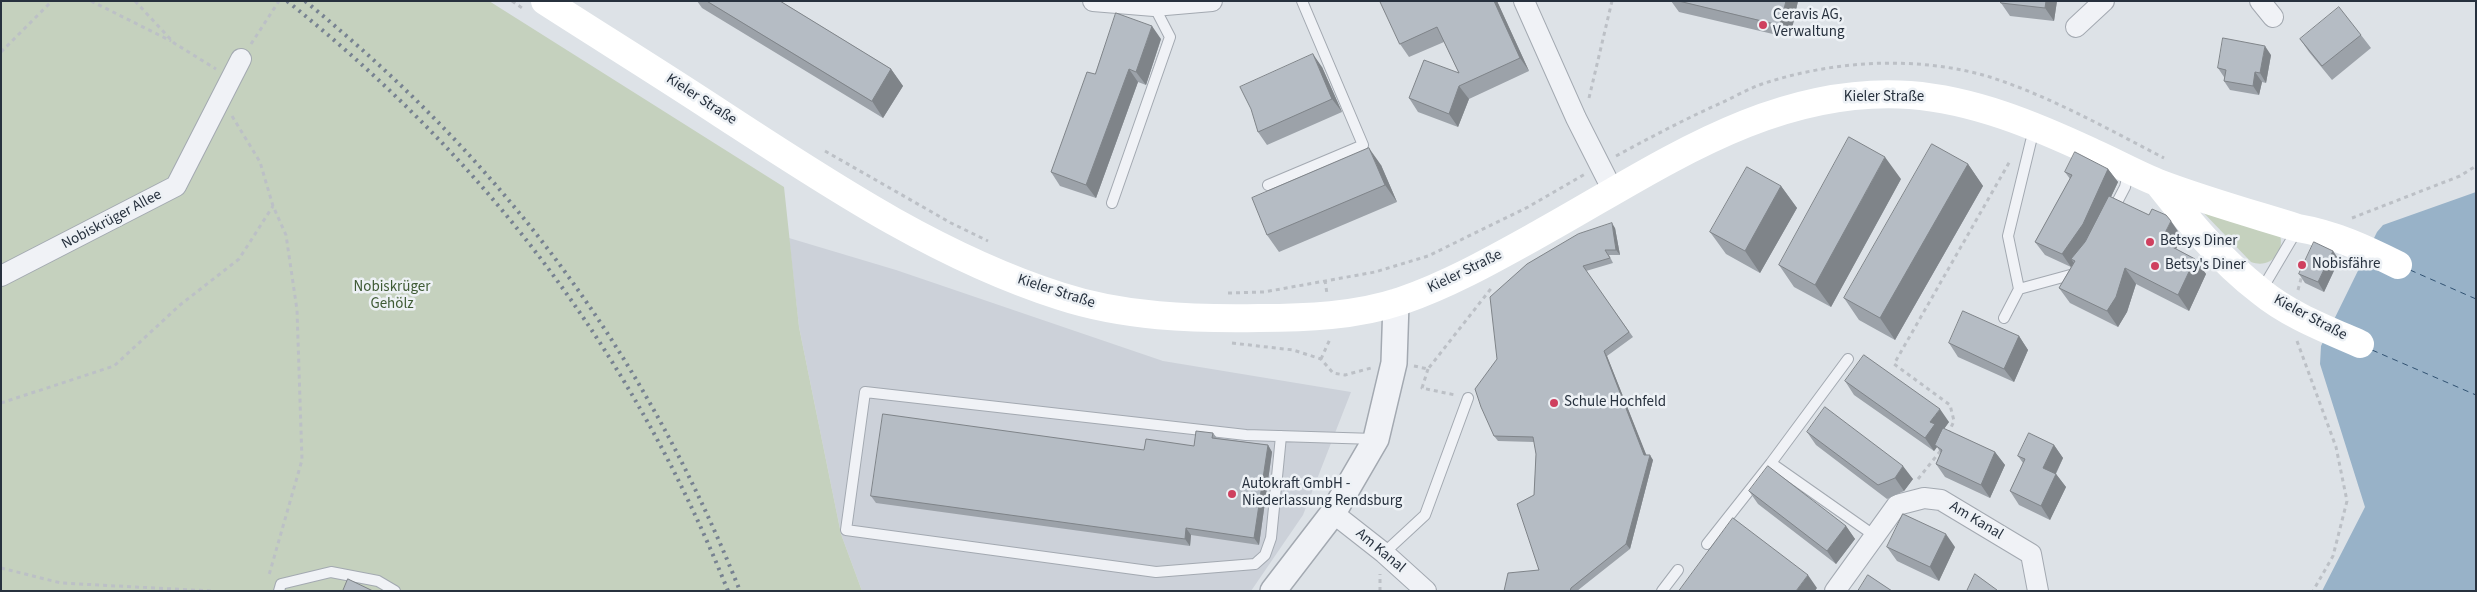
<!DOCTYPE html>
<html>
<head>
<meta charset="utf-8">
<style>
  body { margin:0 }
  #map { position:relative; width:2477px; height:592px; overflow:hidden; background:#dde2e7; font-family:"Source Sans 3",sans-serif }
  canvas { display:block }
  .frame { position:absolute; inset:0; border:2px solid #27313e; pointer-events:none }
</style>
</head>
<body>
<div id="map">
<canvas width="2477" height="592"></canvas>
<div class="frame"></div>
</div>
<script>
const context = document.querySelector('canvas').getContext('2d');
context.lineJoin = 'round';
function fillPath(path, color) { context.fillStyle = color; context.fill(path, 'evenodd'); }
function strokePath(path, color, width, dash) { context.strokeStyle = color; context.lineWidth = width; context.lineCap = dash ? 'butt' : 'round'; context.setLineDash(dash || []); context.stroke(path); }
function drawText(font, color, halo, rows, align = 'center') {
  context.font = font + ' "Source Sans 3",sans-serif'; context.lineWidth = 5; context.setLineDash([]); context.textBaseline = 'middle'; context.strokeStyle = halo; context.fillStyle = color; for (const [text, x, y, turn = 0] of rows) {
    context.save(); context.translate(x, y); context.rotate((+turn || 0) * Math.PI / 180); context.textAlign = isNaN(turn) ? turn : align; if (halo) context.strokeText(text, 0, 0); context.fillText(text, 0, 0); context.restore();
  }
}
const built = new Path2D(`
  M789,238L896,270L1163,361L1351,392L1303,515L1251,591H862L841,534L799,327Z`);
const green = new Path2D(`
  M1,1H489L784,187L799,327L841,534L862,591H1Z
  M2199,208L2280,235C2285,253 2270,269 2251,262Z`);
const water = new Path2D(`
  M2476,192V591H2322L2365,507L2320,364L2321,346L2377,232L2383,225Z`);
const ferry = new Path2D(`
  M2410,270L2476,299
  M2372,350L2476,395`);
const path = new Path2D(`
  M91,1L171,41
  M135,1L174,43L216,69
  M512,1L522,8
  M251,44L279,1
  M1,52L52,1
  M1589,98L1612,1
  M232,116L260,162L273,206L286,235L297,310L302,460L269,575
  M825,151L951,223L988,241
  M1616,156C1651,137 1685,119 1721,103C1734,97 1748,89 1762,84C1834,60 1920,55 1993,78C2053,98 2108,129 2164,158
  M2352,218L2460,176L2476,166
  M1325,280L1327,294
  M2298,290L2302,275
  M1228,293L1264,292L1375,272L1428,256L1528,207L1585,174
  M2297,341L2336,447L2347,501L2333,556L2313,591
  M1232,343L1293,350L1321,359L1333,373L1345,375L1371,368
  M1321,359L1330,339
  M1414,366L1428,369L1493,286
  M1428,369L1422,388L1455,395
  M1,403L114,366L180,305L239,259L273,206
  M1948,434L1954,421L1950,405L1894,364L2010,161
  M1918,479L1942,449
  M1,568L61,583L211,591
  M1380,591V574`);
const service = new Path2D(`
  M1268,185L1363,145L1302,1
  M1112,203L1170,37L1154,6
  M2112,212L2125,187L2129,170
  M2019,289L2074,274L2076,271
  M2261,291L2297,230
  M2004,318L2019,289L2008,236L2031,141L2038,129
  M1281,436L1271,538L1265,555L1255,564L1156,572L846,530L865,392L1246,435L1375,439
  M1771,463L1875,536
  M1707,544L1771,463L1848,359
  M1384,553L1425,515L1468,398
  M279,591L281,584L331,572L378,581L395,591
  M1662,591L1678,570`);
const minor = new Path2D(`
  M1093,1L1154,6L1212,1
  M1524,1L1576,118L1614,193
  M2260,1L2273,17
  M2076,27L2104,1
  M1,276L176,186L241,59
  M1333,513L1384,553L1426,591
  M1835,591L1897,505L1924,498L1941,500L2031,554L2038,591`);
const tertiary = new Path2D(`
  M1273,591L1333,513L1376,439L1394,363L1396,303`);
const secondary = new Path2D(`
  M545,1C604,39 664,76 723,115C829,184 938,257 1060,296C1124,317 1192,319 1259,318C1306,318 1356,316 1401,301C1450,284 1494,259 1539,234C1655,170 1770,85 1910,95C1974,100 2034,125 2092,152C2115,162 2138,175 2161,184C2206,201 2253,214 2298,228C2334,234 2366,249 2398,265
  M2158,183C2189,222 2220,260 2260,291C2289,315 2326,329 2360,344`);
const rail = new Path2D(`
  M287,1C488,162 632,352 728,591
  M305,1C505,164 644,351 740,591`);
const wall = new Path2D(`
  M697,1H780L891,69L903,86L883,118L702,8Z
  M1380,1H1497L1529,71L1469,99L1458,127L1418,112L1409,98L1459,73L1444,42L1409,57L1400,44Z
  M1671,1H1798L1790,38L1679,12Z
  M2001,1H2057L2054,21L2010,16L2001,3Z
  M2361,35L2371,48L2332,80L2309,52L2300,39Z
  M1161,39L1146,85L1138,82L1096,198L1060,186L1051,172L1095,74Z
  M2271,55L2266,83L2262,82L2259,95L2230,90L2224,81V77L2218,68Z
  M1322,67L1342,112L1267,145L1258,132Z
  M1968,164L1983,186L1895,340L1859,320L1844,298Z
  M1381,165L1397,202L1279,252L1267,235Z
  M2108,169L2118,182L2111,197L2182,237L2176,249L2195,259L2206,274L2189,311L2136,284L2127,312L2118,327L2070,303L2059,288L2071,267L2045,255L2035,242L2070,179L2065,172Z
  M1901,179L1831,307L1794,287L1779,265Z
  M1781,186L1797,208L1760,273L1726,254L1710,232Z
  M1615,228L1620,255H1609L1613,263L1586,271L1633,337L1607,356L1646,455L1653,460L1630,549L1577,591H1504L1539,570L1534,495L1536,454L1534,442L1498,441L1494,436L1475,389Z
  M2333,251L2339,260L2324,292L2305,283L2299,274Z
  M2019,336L2028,350L2014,382L1958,357L1949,343Z
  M1845,381L1949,422L1944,429L1995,452L2005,465L1990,498L1945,477L1936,464L1941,453L1937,447L1934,451L1854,395Z
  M1807,432L1913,479L1904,491L1887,499L1816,445Z
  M1213,433L1217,438L1268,445L1272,452L1259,545L1191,535L1190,546L876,503L871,496L1144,450L1194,446Z
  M2054,445L2063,458L2056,474L2066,487L2050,520L2019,505L2010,491L2023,463L2018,456Z
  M1749,491L1846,526L1855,539L1836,564L1758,504Z
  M1887,547H1955L1939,581L1897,561Z`);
const shadedWall = new Path2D(`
  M1494,1H1497L1529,71L1520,58Z
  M1786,1H1798L1790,38L1780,25Z
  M2046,1H2057L2054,21L2045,8Z
  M1152,26L1161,39L1146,85L1136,72Z
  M2265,46L2271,55L2266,83L2260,73Z
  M1313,54L1322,67L1342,112L1332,99Z
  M891,69L903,86L883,118L872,101Z
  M1129,69L1138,82L1096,198L1086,185Z
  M2255,72L2262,82L2259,95L2253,86Z
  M1459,86L1469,99L1458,127L1449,114Z
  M1369,148L1381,165L1397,202L1385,185Z
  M1885,157L1901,179L1831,307L1815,285Z
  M1968,164L1983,186L1895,340L1880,318Z
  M2108,169L2118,182L2092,237L2071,259L2074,263L2071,267L2062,254Z
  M1781,186L1797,208L1760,273L1745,251Z
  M2171,221L2182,237L2172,257L2161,241Z
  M1612,223L1615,228L1620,255L1616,250Z
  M2333,251L2339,260L2324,292L2318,282Z
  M2195,259L2206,274L2189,311L2178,295Z
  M2125,268L2136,284L2127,312L2118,327L2107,311Z
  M2019,336L2028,350L2014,382L2004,369Z
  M1604,351L1607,356L1648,459L1644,455Z
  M1940,409L1949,422L1941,433L1935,445L1937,447L1934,451L1925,438L1930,422Z
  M1268,445L1272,452L1259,545L1254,538Z
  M2054,445L2063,458L2052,481L2043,468Z
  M1995,452L2005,465L1990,498L1981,485Z
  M1650,455L1653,460L1630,549L1626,544Z
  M1903,466L1913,479L1904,491L1895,478Z
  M2056,474L2066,487L2050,520L2041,506Z
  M1846,526L1855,539L1836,564L1827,551Z
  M1186,528L1191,535L1190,546L1185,539Z
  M1946,534L1955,547L1939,581L1930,567Z
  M1808,575L1817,588L1815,591H1796Z`);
const building = new Path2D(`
  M707,1H780L891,69L872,101Z
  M1380,1H1494L1520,58L1459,86L1449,114L1409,98L1424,60L1459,73L1437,27L1400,44Z
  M1679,1H1786L1780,25Z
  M2001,1H2046L2045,8L2001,3Z
  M2339,7L2361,35L2322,66L2300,39Z
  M1116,13L1152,26L1136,72L1129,69L1086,185L1051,172L1087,72L1095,74Z
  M2223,38L2265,46L2260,73L2255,72L2253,86L2224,81L2226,70L2218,68Z
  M1313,54L1332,99L1258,132L1251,109L1240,87Z
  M1849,137L1885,157L1815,285L1779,265Z
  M1932,144L1968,164L1880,318L1844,298Z
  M1369,148L1385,185L1267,235L1252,198Z
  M2075,152L2108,169L2083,224L2062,254L2035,242L2072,175L2065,172Z
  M1747,167L1781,186L1745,251L1710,232Z
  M2109,196L2149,215L2152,209L2166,215L2171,221L2161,241L2195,259L2178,295L2125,268L2116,297L2107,311L2059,288L2075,261L2071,259L2085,242Z
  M1612,223L1616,250H1605L1610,258L1583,266L1629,332L1604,351L1644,455H1650L1626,544L1571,588L1570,591H1504L1508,573L1539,570L1517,504L1534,495L1536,454L1533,437L1494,436L1481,407L1475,389L1497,359L1490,297L1527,264L1578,234Z
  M2314,242L2333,251L2318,282L2299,274Z
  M1963,311L2019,336L2004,369L1949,343Z
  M1864,355L1940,409L1930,422L1935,424L1925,438L1845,381Z
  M1825,407L1903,466L1895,478L1878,485L1807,432Z
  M883,414L1144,450L1146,439L1194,446L1196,431L1213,433L1212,438L1268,445L1254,538L1186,528L1185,539L871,496Z
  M1943,428L1995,452L1981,485L1936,464L1942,450L1935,445Z
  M2029,433L2054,445L2043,468L2056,474L2041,506L2010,491L2025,459L2018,456Z
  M1768,466L1846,526L1827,551L1749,491Z
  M1903,514L1946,534L1930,567L1887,547Z
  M1733,518L1808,575L1796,591H1679Z
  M1975,574L1997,590L1996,591H1967Z
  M1868,575L1892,591H1858Z
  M348,579L373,591H343Z`);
const markers = [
  [1763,25,5,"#cf405f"],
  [2150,242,5,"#cf405f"],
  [2302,265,5,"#cf405f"],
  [2155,266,5,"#cf405f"],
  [1554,403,5,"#cf405f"],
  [1232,494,5,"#cf405f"]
];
const poiNames = [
  ["Ceravis AG,",1773,16],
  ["Verwaltung",1773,33],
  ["Betsys Diner",2160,242],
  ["Nobisfähre",2312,265],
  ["Betsy's Diner",2165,266],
  ["Schule Hochfeld",1564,403],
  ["Autokraft GmbH -",1242,485],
  ["Niederlassung Rendsburg",1242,502]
];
const streetNames = [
  ["Kieler Straße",1884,98],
  ["Kieler Straße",701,100,33],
  ["Nobiskrüger Allee",112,220,-28],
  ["Kieler Straße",1465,272,-26],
  ["Kieler Straße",1056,292,18],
  ["Kieler Straße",2310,318,28],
  ["Am Kanal",1976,521,31],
  ["Am Kanal",1380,551,40]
];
const parkNames = [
  ["Nobiskrüger",392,288],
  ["Gehölz",392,305]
];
fillPath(built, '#ccd1d9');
fillPath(green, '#c5d1be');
fillPath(water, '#98b2c8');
strokePath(ferry, '#315272', 1, [6, 5]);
strokePath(service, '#a3a9b1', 12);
strokePath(minor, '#a3a9b1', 22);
strokePath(tertiary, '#a3a9b1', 28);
strokePath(path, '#bcc0c6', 3, [4, 4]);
strokePath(service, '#f0f2f6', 10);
strokePath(minor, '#f0f2f6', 20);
strokePath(tertiary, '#f0f2f6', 25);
strokePath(secondary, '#fff', 28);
strokePath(rail, '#778291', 4, [2.5, 5]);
fillPath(wall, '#9ca2a9');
fillPath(shadedWall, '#7f8489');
fillPath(building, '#b5bcc4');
strokePath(building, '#7f8489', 1);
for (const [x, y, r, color] of markers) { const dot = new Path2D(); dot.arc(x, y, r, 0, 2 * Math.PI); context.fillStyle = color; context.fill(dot); strokePath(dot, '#edf1f5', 2); }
drawText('15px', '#27313e', '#edf1f5', poiNames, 'left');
drawText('15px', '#27313e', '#edf1f5', streetNames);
drawText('15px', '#3e5a34', '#edf1f5', parkNames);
</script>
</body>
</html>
